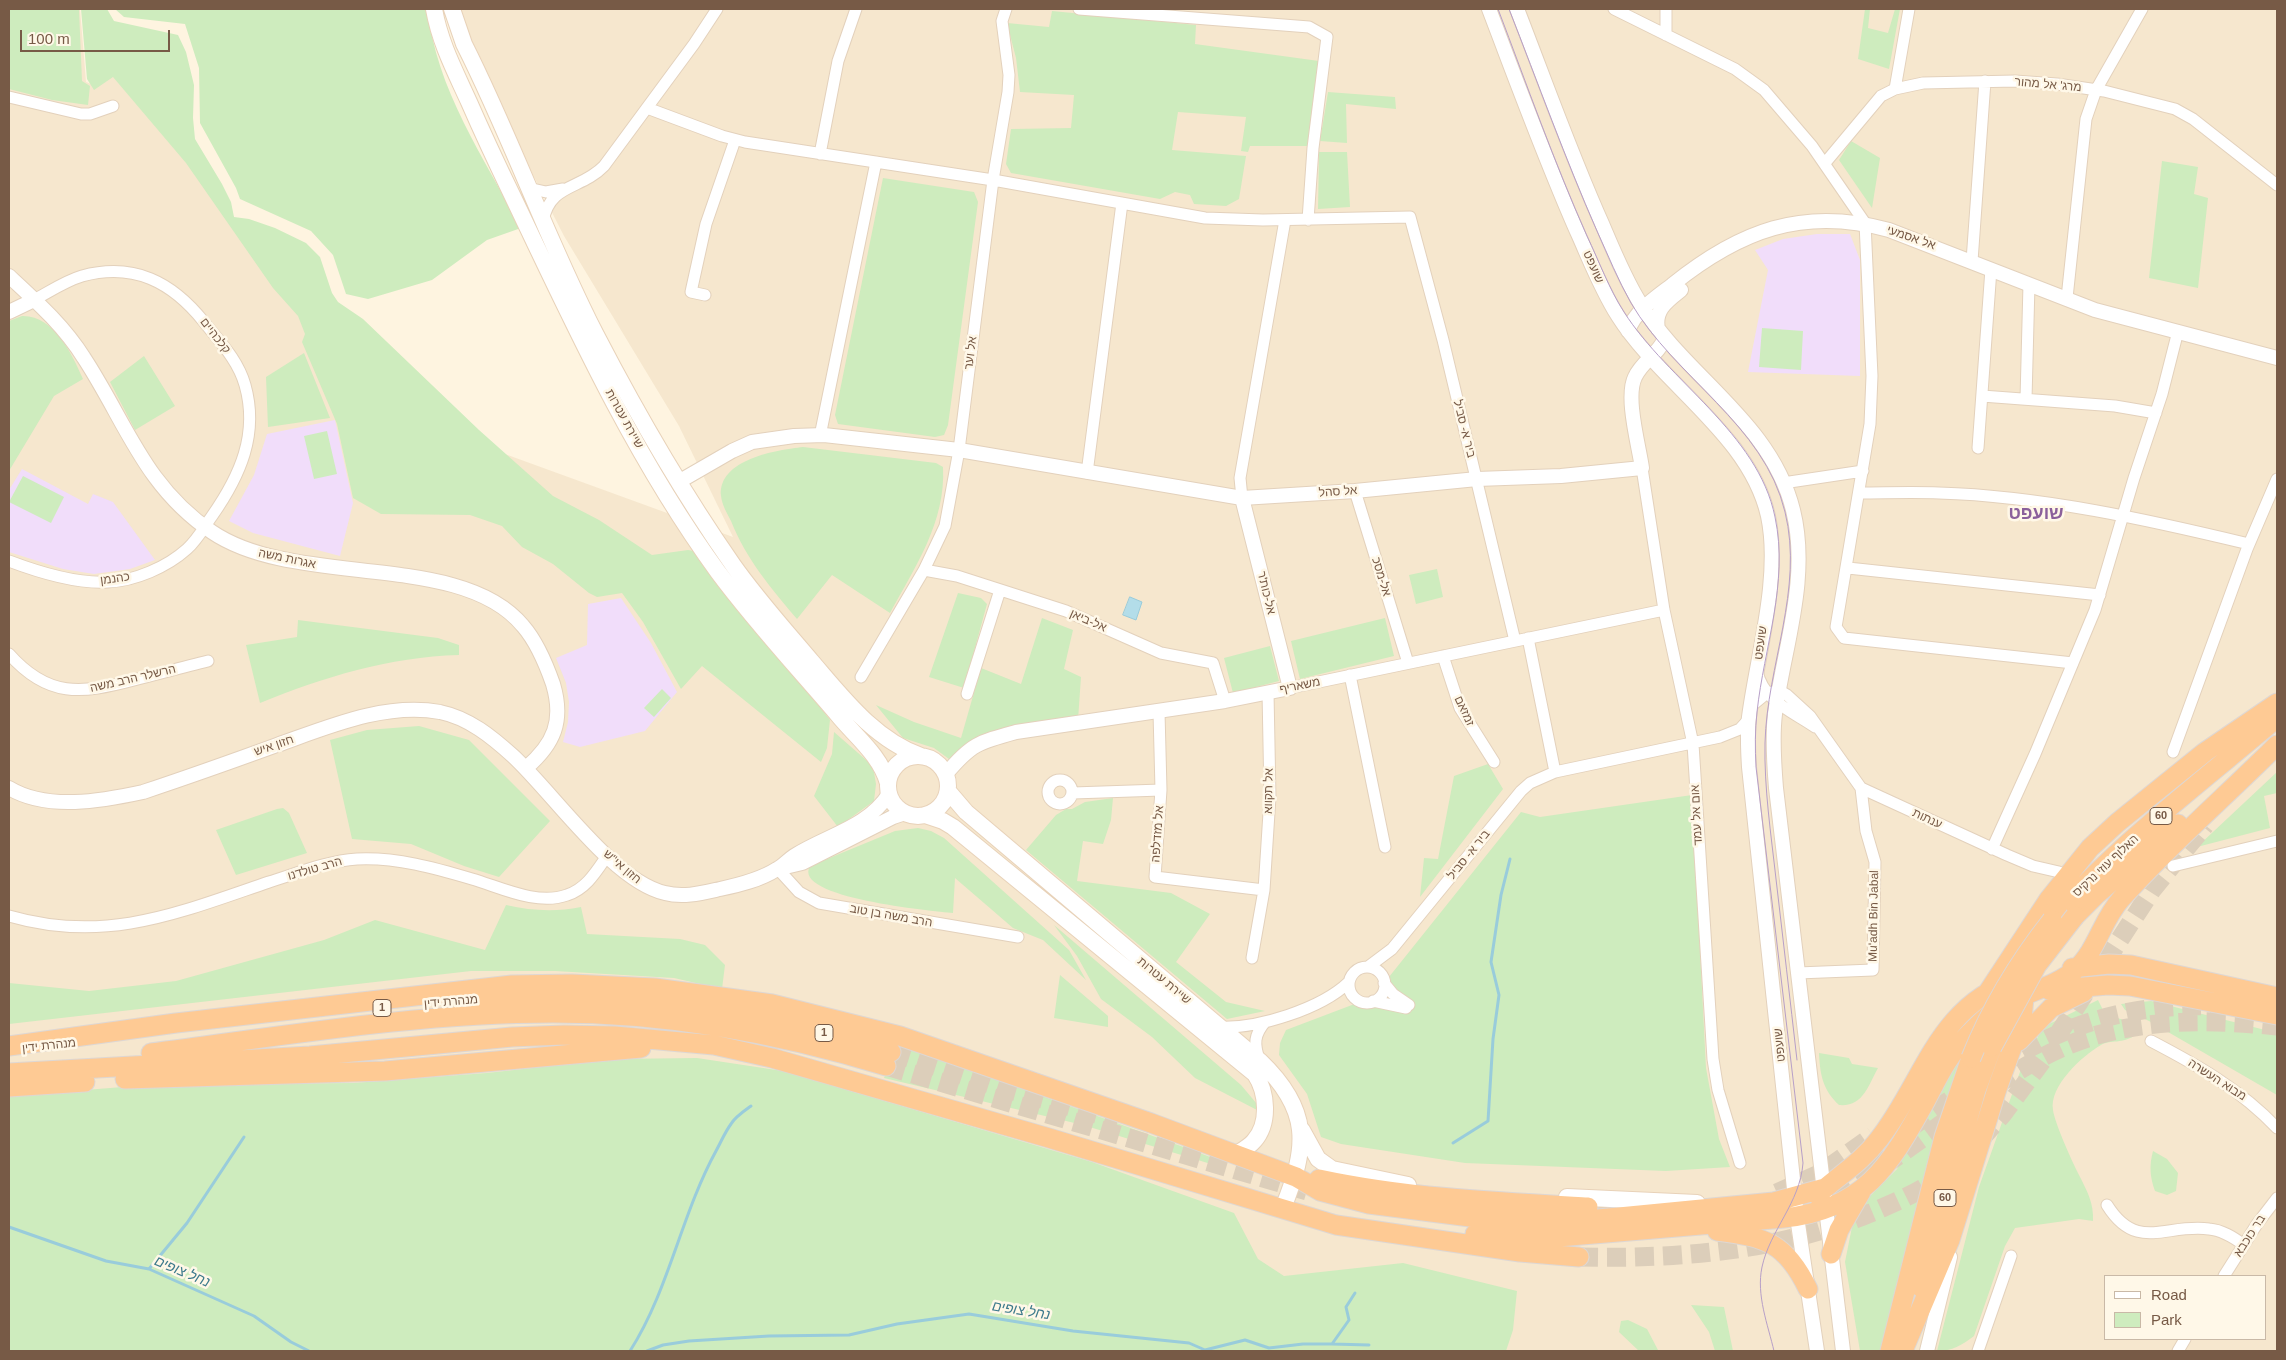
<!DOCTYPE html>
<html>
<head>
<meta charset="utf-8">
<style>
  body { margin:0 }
  #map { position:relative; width:2286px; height:1360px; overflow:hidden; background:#fef4e0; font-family:Arial,sans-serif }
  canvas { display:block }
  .frame { position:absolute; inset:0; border:10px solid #775a46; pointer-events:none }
  .legend { position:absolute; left:2104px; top:1275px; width:162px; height:65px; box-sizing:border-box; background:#fff8e8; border:1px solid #c9b9a7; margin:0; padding:6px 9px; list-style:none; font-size:15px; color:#775a46 }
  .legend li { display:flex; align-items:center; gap:10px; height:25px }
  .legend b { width:25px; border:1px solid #c9b9a7 }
  .scale { position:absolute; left:20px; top:30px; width:150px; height:22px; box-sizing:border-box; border:2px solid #775a46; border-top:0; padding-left:6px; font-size:15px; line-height:18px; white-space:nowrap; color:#775a46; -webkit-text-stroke:4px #fff8e8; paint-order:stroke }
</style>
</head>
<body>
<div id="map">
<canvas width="2286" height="1360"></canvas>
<div class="frame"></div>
<ul class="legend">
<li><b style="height:6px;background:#fff"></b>Road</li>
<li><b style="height:14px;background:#ceecbe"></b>Park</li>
</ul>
<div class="scale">100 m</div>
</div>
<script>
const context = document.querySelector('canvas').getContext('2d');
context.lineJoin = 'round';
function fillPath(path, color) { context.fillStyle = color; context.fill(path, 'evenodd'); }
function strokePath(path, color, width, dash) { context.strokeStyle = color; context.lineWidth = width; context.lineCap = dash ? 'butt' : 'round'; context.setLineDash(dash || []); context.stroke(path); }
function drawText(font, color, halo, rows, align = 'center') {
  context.font = font + ' Arial,"Noto Sans Hebrew",sans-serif'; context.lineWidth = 5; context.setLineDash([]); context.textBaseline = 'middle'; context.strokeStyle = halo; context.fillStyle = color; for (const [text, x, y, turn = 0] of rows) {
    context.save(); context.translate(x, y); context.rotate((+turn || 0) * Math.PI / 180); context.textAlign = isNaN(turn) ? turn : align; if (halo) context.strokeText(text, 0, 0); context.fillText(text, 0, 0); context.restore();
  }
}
const residential = new Path2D(`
  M9,9H80L86,82L96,86L113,76L406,418L733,537L679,426L564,236L477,65L458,9H2277V1351H9ZM2105,1276H2265V1339H2105Z`);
const education = new Path2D(`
  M1817,234H1850L1860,260V376L1748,372L1768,270L1755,250L1783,239Z
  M335,420L353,503L340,556L253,533L229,521L254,475L267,434Z
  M22,469L88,504L93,494L113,502L155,560L130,569L94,574L63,569L9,552V490Z
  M621,598L651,643L677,692L645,731L580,747L563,742L568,722L569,702L566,683L556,658L587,645L588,604Z`);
const green = new Path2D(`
  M9,9H79L82,81L90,86L88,105L52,100L9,89Z
  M81,9H107L114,21L178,35L186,52L194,85L193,118L195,139L222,184L231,202L234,217L249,219L275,228L306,243L320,257L332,293L338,302L363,319L479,430L553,496L599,520L652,555L688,550L700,552L830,720L827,748L821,762L702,666L681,689L643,622L622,593L597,597L589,593L553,564L522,547L502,526L470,515L381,514L353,498L337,424L302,342L305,334L298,316L273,288L186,163L113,77L94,90L87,79Z
  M115,9H428C435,88 485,159 521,228L487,240L432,280L368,299L346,294L333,255L311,231L240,199L236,188L200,123L199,68L185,24L124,17Z
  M1865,9H1870L1868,28L1888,33L1895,9H1900L1889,69L1858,59Z
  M1052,11L1196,25L1195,44L1319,61L1308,146H1250L1248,152L1241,151L1246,117L1178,112L1172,150L1246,156L1239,199L1226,206L1194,204L1190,195L1175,192L1160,199L1011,173L1006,164L1011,129L1071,128L1074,95L1020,92L1016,58L1007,23L1049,27Z
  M1328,92L1395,97L1396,109L1346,104L1347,143L1320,141Z
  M1851,141L1880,158L1872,208L1839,160Z
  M1319,152H1347L1350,207L1318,209Z
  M2162,161L2198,167L2194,194L2208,198L2198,288L2149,278Z
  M883,178L974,192L978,202L948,425L944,435L935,437L838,424L835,415Z
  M22,316C54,315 72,354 83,379L54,396L9,471V321Z
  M1762,328L1803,331L1801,370L1759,367Z
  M304,353L330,418L268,427L266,377Z
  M144,356L175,406L135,430L110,382Z
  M327,431L337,474L314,479L304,436Z
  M803,447L936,463L943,467C946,522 915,567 890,613L832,575L797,619C771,588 746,559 731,521C727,513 722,505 721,496C718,459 777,450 803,447Z
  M23,476L64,497L51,523L9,502Z
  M1437,569L1443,597L1416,604L1409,575Z
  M958,593L981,598L987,604L964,688L929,677Z
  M1042,618L1073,630L1064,669L1081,677L1078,720L983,739L949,759L934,748L903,738L876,705L914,722L961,738L981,668L1021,684Z
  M1385,618L1394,656L1300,679L1291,641Z
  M298,620L438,638L459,645V655C389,657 324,677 260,703L246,645L297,637Z
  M1270,646L1279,681L1233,693L1224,658Z
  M662,689L671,698L654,717L644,708Z
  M419,726L469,740L550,821L499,877L464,866L411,844L352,839L330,740L367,730Z
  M834,732L873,766L876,784L874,801L838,827L814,796L832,754Z
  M1488,764L1503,789L1420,897L1424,858L1438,859L1454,776Z
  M2277,772V793L2264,796L2270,828L2197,847Z
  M1692,795L1706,1068L1719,1139L1730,1167L1666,1171L1465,1163L1341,1144L1321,1137L1307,1094L1279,1055L1280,1043L1286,1030L1373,997L1521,812L1540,817Z
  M1113,798L1111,820L1103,844L1083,841L1077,881L1171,893L1210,914L1176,962L1226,1002L1265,1011L1227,1019L1026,850L1056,815L1066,809H1072L1085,802Z
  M283,808L289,813L307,853L236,875L216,830L277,809Z
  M918,828L931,831L944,838L1069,950L1086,980L1043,940L1013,928L955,878L953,913C933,911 791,898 810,866L895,831Z
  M506,905C533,911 555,912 581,907L587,934L680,939L705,945L725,965L722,989L674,978L555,971H471L9,1024V983L89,991L176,981L324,940L375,920L485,950Z
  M1054,925L1241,1085L1257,1104L1259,1111L1195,1078L1152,1037L1101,999L1077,956Z
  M1060,975L1108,1016V1027L1054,1018Z
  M2098,1000L2105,1014L2139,1025L2137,1034C2122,1045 2111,1039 2101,1045C2082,1056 2049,1086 2053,1110C2055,1124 2072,1161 2079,1175C2087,1191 2094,1203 2093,1221L2079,1219L2015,1228L2005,1246L1974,1336C1962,1345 1952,1351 1937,1351L1979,1187L2021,1069L2043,1027Z
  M2151,1001L2277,1033V1095L2149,1021L2125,1010L2121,1004Z
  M897,1044L1189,1149L1226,1163L1224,1168L1083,1125L884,1078Z
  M1964,1052L1880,1351H1860L1845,1262L1852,1227L1870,1196L1897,1169L1944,1081Z
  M1819,1053L1849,1058L1852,1064L1878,1068C1868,1086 1863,1107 1839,1105C1823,1090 1820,1075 1819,1053Z
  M697,1058L783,1071L1092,1162L1234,1213L1258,1259L1284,1276L1403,1263L1517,1291L1513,1330L1506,1351H9V1096L148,1085L353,1083L487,1073L613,1059Z
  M2153,1151L2167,1159L2178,1173L2176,1191L2167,1195L2155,1191C2150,1177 2149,1166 2153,1151Z
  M1691,1305L1724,1307L1733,1351H1715L1709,1332Z
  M1628,1320L1647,1329L1658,1350L1639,1351L1619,1332L1621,1321Z`);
const water = new Path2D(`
  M1130,597L1142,602L1136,620L1123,615Z`);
const stream = new Path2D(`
  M1453,1143L1488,1121L1493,1039L1499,995L1491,962L1501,895L1510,859
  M9,1227L106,1261L149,1269L254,1316L291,1342L309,1351
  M149,1269L187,1223L244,1137
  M1332,1344L1369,1345
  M630,1351C669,1290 681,1215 716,1151C721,1142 725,1132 731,1124C735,1117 744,1111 751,1106
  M647,1351L663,1345L689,1341L769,1336L849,1335L897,1324L969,1314L1073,1331L1189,1343L1205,1350L1245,1340L1269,1348L1303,1344H1332L1349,1320L1346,1307L1355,1293`);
const trunkTunnel = new Path2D(`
  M2059,1033L2152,890L2205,825
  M891,1052L999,1087L1118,1120
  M886,1066L1307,1191
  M1998,1066C2068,1023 2129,1004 2211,1006
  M1980,1140L2002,1115L2042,1061
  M1865,1159L1966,1089
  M1777,1193L1821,1173L1873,1136
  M1808,1206C1857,1187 1901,1154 1943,1123C1975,1101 2006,1076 2041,1058C2114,1018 2197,1018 2277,1026
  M1588,1207L1641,1208
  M1579,1257C1682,1259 1786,1251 1882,1208C1903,1199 1925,1189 1942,1175`);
const minor = new Path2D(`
  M1079,9L1309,27L1327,37L1313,148L1308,220
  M1614,9L1735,69L1764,90L1812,146L1865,223L1872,376L1870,424L1836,627L1844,638L2073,663
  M1666,35V9
  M1895,89L1909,9
  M9,97L81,114H90L113,106
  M647,108L722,136L745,142L993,180L1205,218L1263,220L1410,217L1443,340L1515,641
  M820,154L838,61L856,9
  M1825,163L1881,96L1895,89L1923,83L2015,81L2057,84L2104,91L2175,109L2193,119L2277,185
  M528,188L546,192L563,189
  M543,221C550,183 581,190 604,166L694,44L717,9
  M1972,261L1985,81
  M705,295L691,292L706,224L735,140
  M2067,298L2086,119L2096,90L2142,9
  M1982,396L2115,406L2156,413
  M2026,399L2029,284
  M820,436L876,162
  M1978,448L1991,269
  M1642,468L1664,610L1693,744L1713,1059L1718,1090L1740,1163
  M1087,473L1122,203
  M1783,483L1863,471
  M1355,491L1408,663
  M1859,493C1885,493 1912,492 1939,493C2042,496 2149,520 2249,544
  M1242,498L1240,478L1285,220
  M9,561C38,572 76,584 108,582C135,581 167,567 187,549C198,539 204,527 212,516C240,476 259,434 245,385C238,360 220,342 204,322C172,282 134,262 82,276C65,281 49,292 34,300
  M1848,568L2100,595
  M924,570L957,576L1066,611L1161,653L1213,663L1225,701
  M1528,638L1555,772
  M9,654C48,698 81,694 134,680C158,674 183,667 208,661
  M1443,656L1460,708L1494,762
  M1757,671C1763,701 1792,711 1815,727
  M1350,675L1385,847
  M861,677L924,570L945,526L959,450L993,180L1008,92L1009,75L1002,21L1006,9
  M1290,688L1664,610
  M967,694L1000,590
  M1750,707L1767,693L1780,691L1787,695L1810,716L1861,788L2007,855L2033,866L2059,872
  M1159,712L1161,790L1155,877L1264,890
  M2173,752L2247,549L2277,479
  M1048 792a12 12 0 1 1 24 0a12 12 0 1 1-24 0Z
  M1073,793L1161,790
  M1992,849L2035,754L2095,610L2134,478L2162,394L2178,331
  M2173,866L2277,841
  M778,869L799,892L819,903L1018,937
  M9,916C106,944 178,913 269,882C298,873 327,861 357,859C396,857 435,868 472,879C500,887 537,906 567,895C586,889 596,872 607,856
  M1252,958L1264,890L1270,797L1268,692
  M1368,967L1392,949L1521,791L1530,783L1555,772L1720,737L1740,729L1749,719
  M1349 985a18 18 0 1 1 36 0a18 18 0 1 1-36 0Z
  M1798,973L1873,970L1875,862L1866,831L1861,788
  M1384,983L1393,994L1409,1005
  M1373,1001L1406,1008
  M1219,1027C1257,1029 1321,1009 1349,982
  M2151,1041C2197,1065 2240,1089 2277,1128
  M1259,1059C1254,1044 1254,1035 1265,1022
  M2107,1205C2137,1253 2166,1223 2209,1229C2222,1230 2233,1237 2244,1245
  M2224,1276L2257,1224L2277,1198
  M1978,1351L2011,1256
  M2178,1351L2185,1339`);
const tertiary = new Path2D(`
  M1489,9C1518,85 1546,162 1579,236C1591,263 1602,291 1618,316C1661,384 1750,435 1768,516C1781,577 1757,656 1749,717C1747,733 1748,751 1749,767L1797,1217L1817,1351
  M1517,9C1545,81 1571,155 1603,226C1614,252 1625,279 1640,303C1685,377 1771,421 1793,510C1810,578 1784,647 1775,714C1772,738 1774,764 1776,788L1843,1351
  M9,276C36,301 64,326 84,358C126,422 144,486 212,532C296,589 461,550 523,626C537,642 546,664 553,684C564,721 554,744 526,768
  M9,312L34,300
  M1658,329C1654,310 1667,301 1681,290
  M1628,331C1635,311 1655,298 1672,285C1739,231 1803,206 1889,230L2095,310L2277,358
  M680,481L732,451L752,442L794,436L824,435L959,450L1242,498L1355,491L1477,479L1561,476L1642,468C1639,446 1625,397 1635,377C1642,361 1659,354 1665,338
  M946,774C971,744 979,742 1016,732L1225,701L1290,688L1242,498
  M9,788C47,811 102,801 143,792C188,777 233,761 277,745C328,727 385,702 440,712C469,718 492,737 513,756C554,794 613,881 665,893C683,898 702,893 720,889C739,885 760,880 777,869C783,866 788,860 794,856C827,835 867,828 889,794
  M781,868L802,863L893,817L905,813
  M1927,1351L1950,1257`);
const secondary = new Path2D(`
  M434,9C440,43 455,71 469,102C483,134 498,166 513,197C574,325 634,457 718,572C755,622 798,668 838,715C856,737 880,755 888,783
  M452,9L464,44C512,139 547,240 596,335C637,414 682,492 733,565C757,599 785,630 812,662C843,698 875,740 921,756
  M888 786a30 30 0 1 1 60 0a30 30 0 1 1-60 0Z
  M948,791L966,812L1260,1061C1311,1110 1308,1146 1283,1208
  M925,815L943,821L953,827L1255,1074C1267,1092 1270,1123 1254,1141C1249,1147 1241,1151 1235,1155
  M1302,1130L1318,1159L1332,1169L1408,1185
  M1567,1197L1697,1203`);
const trunk = new Path2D(`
  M2075,916L2096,895L2178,824
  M2052,920C2118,844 2201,782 2277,718
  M2072,968L2109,964L2131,965L2277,997
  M2049,990L2108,985L2130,986L2277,1015
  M1988,992L2049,899L2090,848L2117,823L2205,752L2277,703
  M482,1000C620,991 759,1010 891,1052
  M2019,1041L2051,1008L2084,992
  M9,1046L176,1023L512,985L572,984L655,988L772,1004L900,1036L1151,1123L1296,1177L1320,1191L1369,1204L1486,1219L1540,1222L1588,1220L1774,1202L1825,1188
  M151,1053C284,1036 418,1013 553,1013C666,1013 778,1033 886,1066
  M9,1073L310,1056L512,1037L564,1035L615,1036L714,1045L772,1058L1049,1138L1336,1225L1520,1252L1579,1257
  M125,1079L385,1071L641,1048
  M9,1087L85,1082
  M1319,1179C1408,1198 1497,1202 1588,1207
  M1817,1195C1838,1176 1861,1163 1879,1139C1924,1082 1937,1005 2016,980
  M1717,1231C1766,1237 1786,1243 1808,1289
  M1475,1234L1558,1237L1784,1218C1863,1210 1890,1166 1925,1102C1938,1077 1949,1053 1970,1033C1981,1022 1992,1011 2005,1004C2028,992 2056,986 2076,969C2097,950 2102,920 2121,899C2169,845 2225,797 2277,745
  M1831,1254L1839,1230L1861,1192
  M1920,1287L1976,1090L1992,1047
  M1905,1346L1950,1240L1997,1089L2022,1020L2024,997L2018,987
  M1890,1351L1944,1137L1971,1058`);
const tram = new Path2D(`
  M1498,9C1527,85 1554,162 1587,236C1599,261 1609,289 1624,312C1668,381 1758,433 1775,517C1789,583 1764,647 1757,712C1755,730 1755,749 1756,767L1803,1163C1800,1203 1770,1230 1762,1267C1756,1295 1768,1325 1774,1351
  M1509,9C1538,83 1565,158 1597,231C1608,255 1618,280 1631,303C1675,378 1764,424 1785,512C1804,589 1767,665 1765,743C1764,788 1771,834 1776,879C1783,939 1790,999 1797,1060`);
const trunkBridge = new Path2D(`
  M1992,1047L2037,965L2075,916
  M1971,1058C1991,1008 2018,963 2052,920`);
const shields = [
  [2161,816,22],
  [382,1008,18],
  [824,1033,18],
  [1945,1198,22]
];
const shieldNames = [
  ["60",2161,816],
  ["1",382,1008],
  ["1",824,1033],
  ["60",1945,1198]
];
const streetNames = [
  ["מרג' אל מהור",2048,85,5],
  ["אל אסמעי",1911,238,19],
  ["שועפט",1593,267,66],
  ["קלכהיים",215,336,52],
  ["אל וער",971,353,-83],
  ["שיירת עטרות",624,419,61],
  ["ביר א- סביל",1464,429,76],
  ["אל סהל",1338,492,-4],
  ["אגרות משה",287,559,12],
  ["אל-מסכ",1381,577,73],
  ["כהנמן",115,579,-8],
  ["אל-כות'ר",1266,593,76],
  ["אל-ביאן",1088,621,24],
  ["שועפט",1761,643,-82],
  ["הרשלר הרב משה",133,679,-13],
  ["משאריף",1300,686,-12],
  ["זמזאם",1464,711,65],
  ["חזון איש",274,746,-19],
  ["אל תקווא",1269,791,-89],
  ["אום אל עמד",1697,815,-93],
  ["ענתות",1927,819,25],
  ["אל מזדלפה",1158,834,-86],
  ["ביר א- סביל",1469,855,-51],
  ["האלוף עוזי נרקיס",2106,866,-43],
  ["חזון אי\"ש",622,867,40],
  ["הרב טולדנו",315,869,-16],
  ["הרב משה בן טוב",891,916,10],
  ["Mu'adh Bin Jabal",1874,916,-89],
  ["שיירת עטרות",1164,981,40],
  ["מנהרת ידין",451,1002,-5],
  ["שועפט",1780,1045,-96],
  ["מנהרת ידין",49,1046,-6],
  ["מבוא העשרה",2217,1080,33],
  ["בר כוכבא",2250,1236,-57]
];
const waterNames = [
  ["נחל צופים",182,1272,23],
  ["נחל צופים",1021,1311,9]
];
const districtNames = [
  ["שועפט",2036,514]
];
fillPath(residential, '#f6e7ce');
fillPath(education, '#f1ddfa');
fillPath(green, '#ceecbe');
fillPath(water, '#b3dde9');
strokePath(water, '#99ccdb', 1);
strokePath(stream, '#99ccdb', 3);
strokePath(trunkTunnel, '#dcceba', 19, [19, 9]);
strokePath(minor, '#e3d1bc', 13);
strokePath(tertiary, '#e3d1bc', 16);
strokePath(secondary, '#e8d2b9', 18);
strokePath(trunk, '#ded7d3', 21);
strokePath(minor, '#fff', 11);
strokePath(tertiary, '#fff', 14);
strokePath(secondary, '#fff', 16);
strokePath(trunk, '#feca94', 19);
strokePath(tram, '#b79fc8', 1);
strokePath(trunkBridge, '#ded7d3', 21, []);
strokePath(trunkBridge, '#feca94', 19);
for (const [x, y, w] of shields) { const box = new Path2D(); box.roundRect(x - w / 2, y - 8.5, w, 17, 4); context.fillStyle = '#fff8e8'; context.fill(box); strokePath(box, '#775a46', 1); }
drawText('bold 11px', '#775a46', null, shieldNames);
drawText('12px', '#775a46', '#fff8e8', streetNames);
drawText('italic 14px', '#3d7a8c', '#fff8e8', waterNames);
drawText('bold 18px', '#8b609b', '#fff8e8', districtNames);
</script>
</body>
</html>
